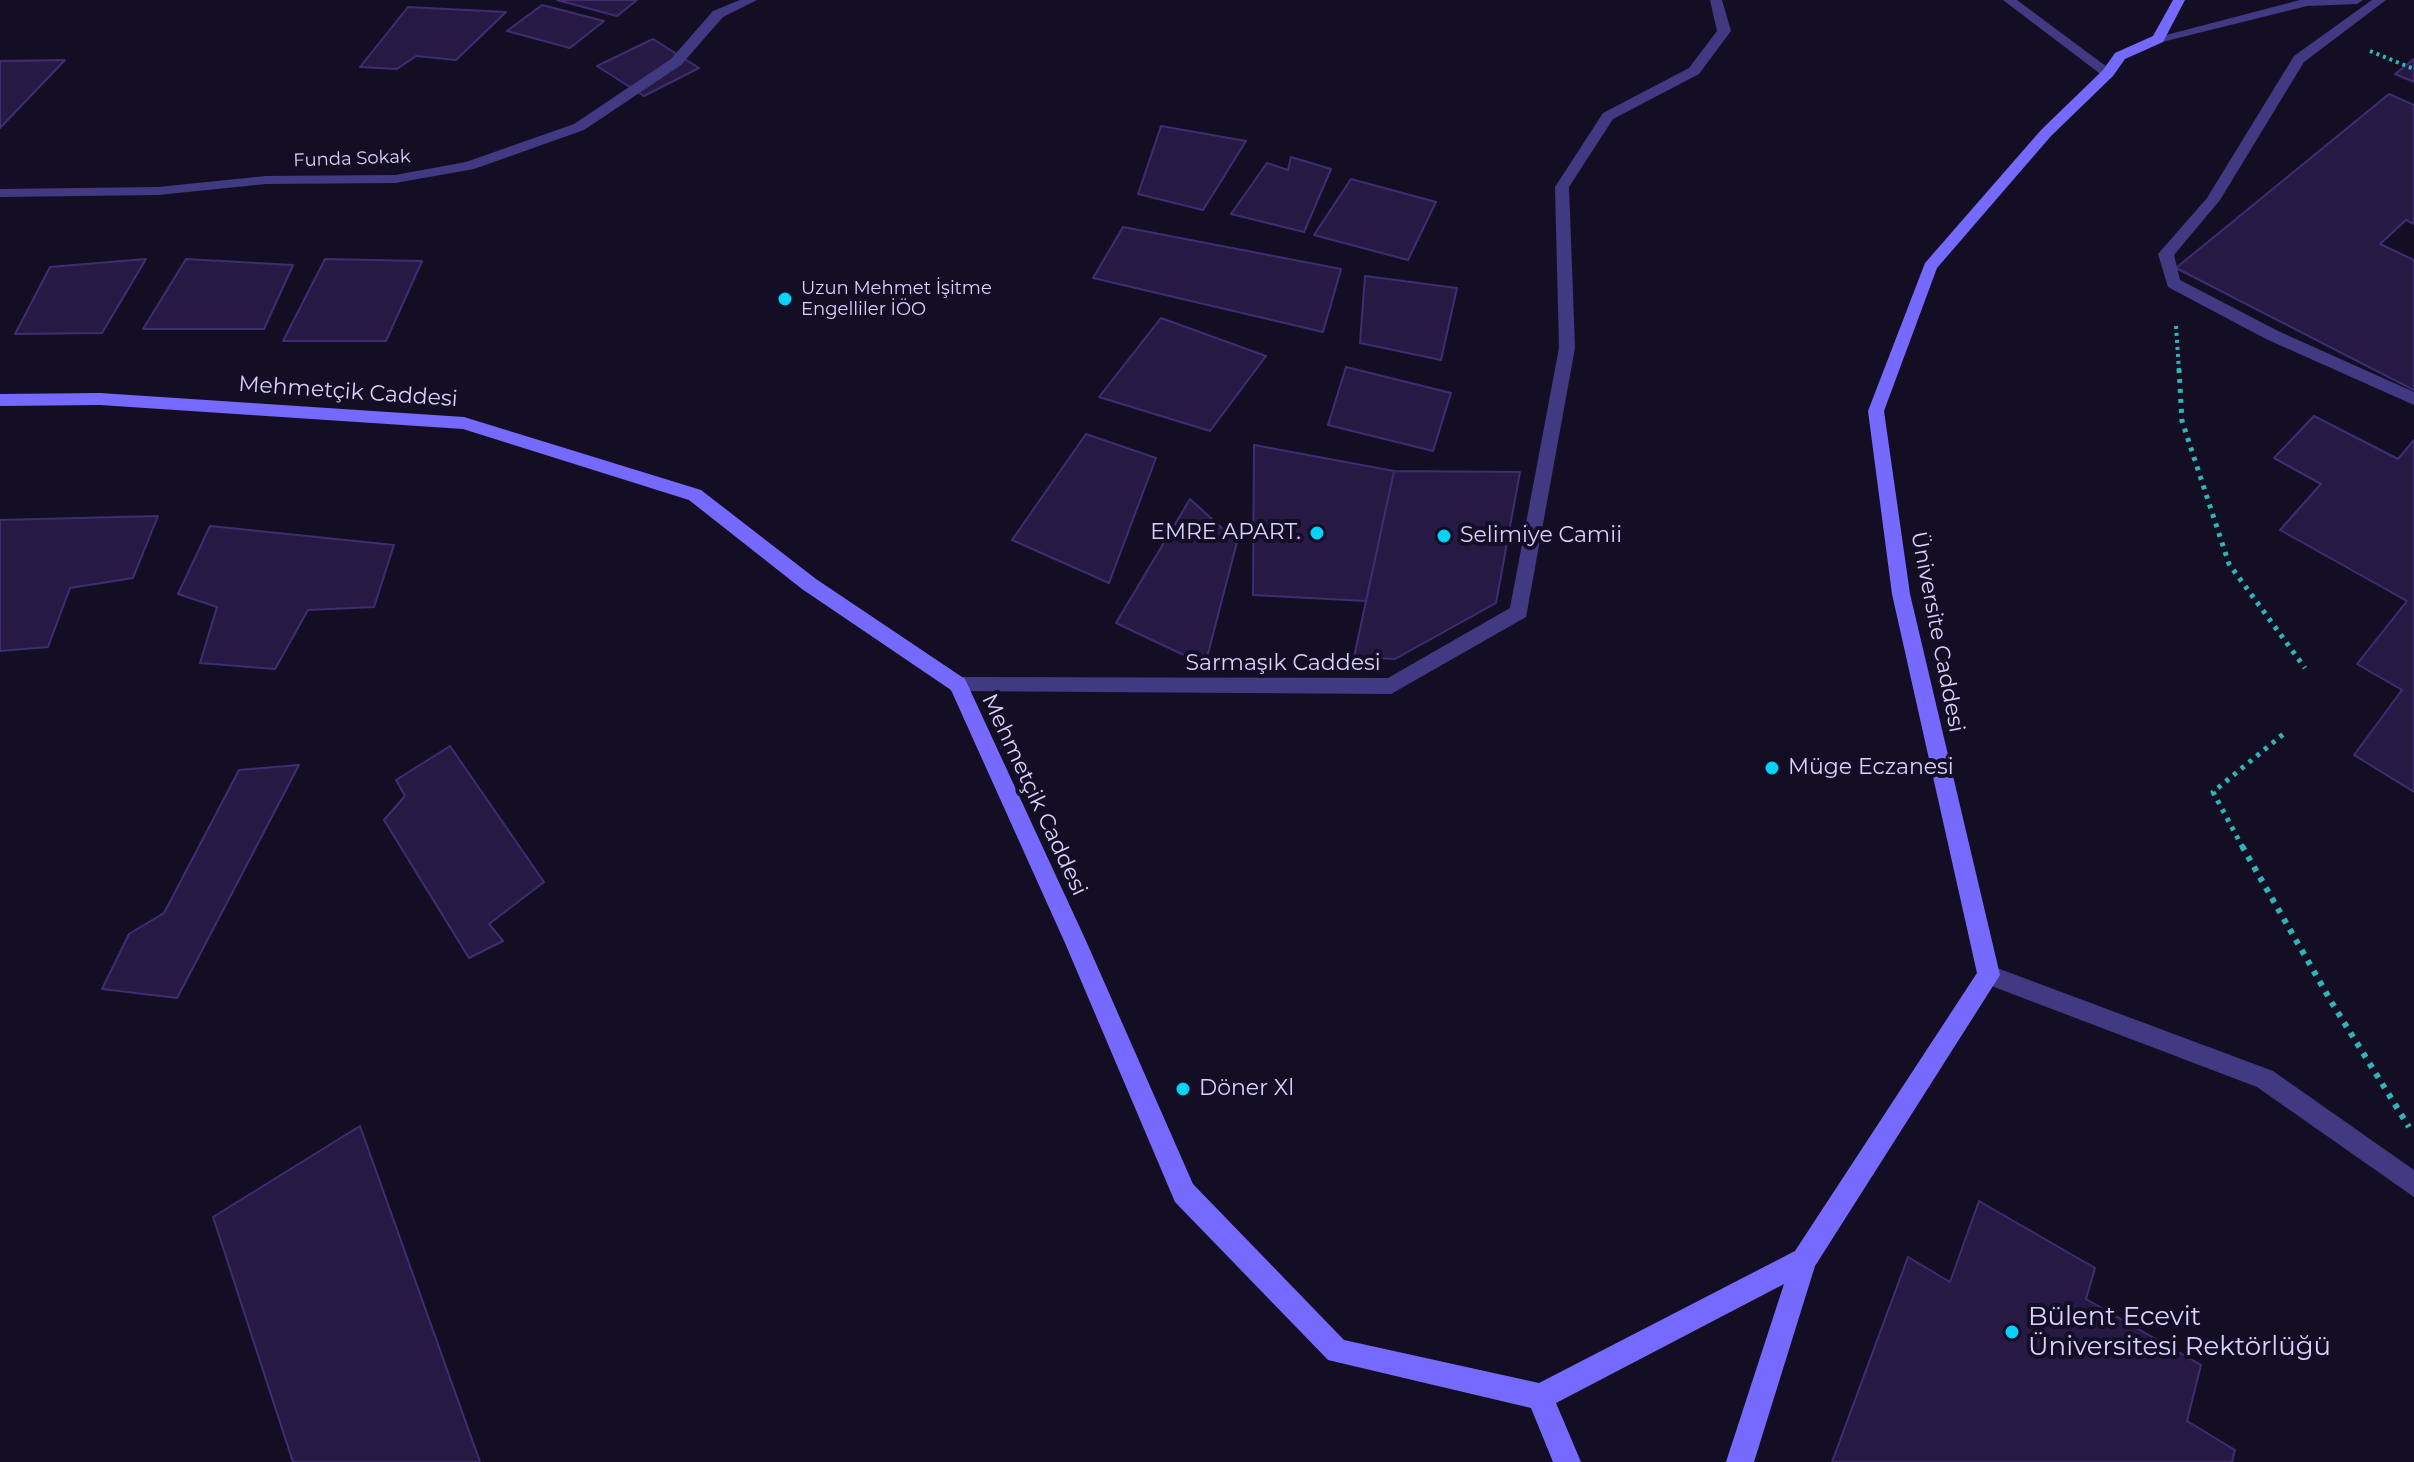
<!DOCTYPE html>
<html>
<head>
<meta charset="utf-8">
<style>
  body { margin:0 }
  canvas { display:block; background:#130e24 }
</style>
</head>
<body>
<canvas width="2414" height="1462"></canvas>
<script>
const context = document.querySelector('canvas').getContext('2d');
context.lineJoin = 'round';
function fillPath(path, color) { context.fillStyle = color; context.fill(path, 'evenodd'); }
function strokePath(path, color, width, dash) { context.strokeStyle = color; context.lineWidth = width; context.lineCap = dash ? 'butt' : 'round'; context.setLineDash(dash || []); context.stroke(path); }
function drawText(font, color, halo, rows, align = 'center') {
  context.font = font + ' Montserrat,sans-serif'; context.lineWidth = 8; context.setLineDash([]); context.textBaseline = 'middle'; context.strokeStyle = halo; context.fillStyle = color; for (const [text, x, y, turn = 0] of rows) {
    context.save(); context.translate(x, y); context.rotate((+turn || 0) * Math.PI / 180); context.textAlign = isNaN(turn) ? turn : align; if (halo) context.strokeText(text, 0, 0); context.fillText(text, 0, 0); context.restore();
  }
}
const building = new Path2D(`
  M557,0H637L617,16Z
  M542,5L604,21L570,48L507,31Z
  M408,7L506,12L456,60L416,56L397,69L360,67Z
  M653,39L699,68L644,96L597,66Z
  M2414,59V82L2395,74Z
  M65,60L0,128V61Z
  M2389,94L2414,105V224L2406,220L2380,244L2414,260V390L2176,268Z
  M1161,126L1246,141L1203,210L1138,194Z
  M1291,157L1331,169L1304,232L1231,214L1267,163L1288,170Z
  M1351,179L1436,202L1408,260L1314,235Z
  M1123,227L1341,269L1323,332L1093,278Z
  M146,259L102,333L15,334L50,267Z
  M186,259L293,265L264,329H143Z
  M325,259L422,261L386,341H283Z
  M1365,276L1457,288L1441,360L1360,343Z
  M1161,318L1266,356L1210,431L1099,397Z
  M1346,367L1451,393L1433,451L1328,425Z
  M2314,416L2398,459L2414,440V792L2354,755L2402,690L2357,664L2407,601L2280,530L2321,484L2274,458Z
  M1086,434L1156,458L1109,583L1012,540Z
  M1254,445L1394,471L1366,601L1253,595Z
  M1394,471L1520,472L1496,603L1395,659L1354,657Z
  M1190,499L1237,542L1205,665L1116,623Z
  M158,516L133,578L70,588L48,647L0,651V520Z
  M210,526L394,545L374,607L308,610L275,669L200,663L217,607L178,594Z
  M450,746L544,882L489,924L503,941L469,958L384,820L405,796L396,780Z
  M299,765L177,998L102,989L129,934L164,913L239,770Z
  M360,1126L480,1462H293L213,1217Z
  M1979,1201L2095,1268L2086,1299L2201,1365L2187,1421L2235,1450L2232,1462H1832L1908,1257L1950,1282Z`);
const pathFar2 = new Path2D(`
  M2370,51L2414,69
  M2176,326L2179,371`);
const pathFar1 = new Path2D(`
  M2179,369L2182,421L2229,564L2305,668
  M2243,848L2213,792L2287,731`);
const path = new Path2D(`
  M2242,846L2332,1003L2409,1127`);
const lane = new Path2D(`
  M2300,0H2363L2357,4L2307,6L2158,43L2151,39Z
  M2372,0H2386L2304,62L2220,200L2174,255L2180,280L2278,331L2414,392V405L2266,339L2168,287L2158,254L2207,198L2294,56Z
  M1989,965L2273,1071L2414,1170V1197L2257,1087L1981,982L1978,975L1981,968Z`);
const street = new Path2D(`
  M740,0H757L723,17L681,65L584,130L474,169L395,183L266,184L158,195L0,197V189L158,187L266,176L395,175L466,162L574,124L671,59L713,11Z
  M1710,0H1722L1731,31L1699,74L1613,119L1569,187L1575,348L1526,617L1391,694L951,691L948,685L951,679L958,677L1388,678L1510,608L1559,348L1555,187L1603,113L1689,68L1717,31Z
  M2003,0H2017L2115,73L2103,76Z`);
const secondary = new Path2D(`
  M2173,0H2185L2163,42L2125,59L2113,76L2051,136L1937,268L1884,411L1910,594L2000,975L1815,1266L1754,1462H1726L1784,1284L1556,1403L1581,1462H1553L1531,1408L1328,1360L1175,1202L1065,943L951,690L802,589L689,500L463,429L100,405L0,406V394L100,393L464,417L701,490L816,579L965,679L1087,943L1193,1184L1344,1340L1539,1383L1795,1251L1977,973L1892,594L1868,411L1925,263L2041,130L2103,70L2115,53L2153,36Z`);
const markers = [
  [785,299,8,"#01d3fb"],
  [1317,533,8,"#01d3fb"],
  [1444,536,8,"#01d3fb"],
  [1772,768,8,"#01d3fb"],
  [1183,1089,8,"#01d3fb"],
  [2012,1332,8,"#01d3fb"]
];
const farStreetnames = [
  ["Funda Sokak",352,159,-2]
];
const farPoinames = [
  ["Uzun Mehmet İşitme",801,289],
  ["Engelliler İÖO",801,310]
];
const streetNames = [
  ["Mehmetçik Caddesi",348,392,4],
  ["Üniversite Caddesi",1937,632,79],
  ["Sarmaşık Caddesi",1283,664],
  ["Mehmetçik Caddesi",1034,795,65]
];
const poiNames = [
  ["EMRE APART.",1301,533,"right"],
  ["Selimiye Camii",1460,536],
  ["Müge Eczanesi",1788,768],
  ["Döner Xl",1199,1089]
];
const nearPoinames = [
  ["Bülent Ecevit",2028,1317],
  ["Üniversitesi Rektörlüğü",2028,1347]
];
fillPath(building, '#261a45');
strokePath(building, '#3e2d71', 2);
strokePath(pathFar2, '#2fb5b5', 4, [3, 4]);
strokePath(pathFar1, '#2fb5b5', 5, [4, 6]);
strokePath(path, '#2fb5b5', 6, [5, 7]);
fillPath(lane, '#413a83');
fillPath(street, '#413a83');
fillPath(secondary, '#7669fe');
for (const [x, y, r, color] of markers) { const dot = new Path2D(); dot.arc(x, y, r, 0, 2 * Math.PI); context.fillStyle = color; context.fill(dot); strokePath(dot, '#130e24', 3); }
drawText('18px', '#d9d1ff', '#130e24', farStreetnames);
drawText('18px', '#d9d1ff', '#130e24', farPoinames, 'left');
drawText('22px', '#d9d1ff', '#130e24', streetNames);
drawText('22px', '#d9d1ff', '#130e24', poiNames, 'left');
drawText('26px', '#d9d1ff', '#130e24', nearPoinames, 'left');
</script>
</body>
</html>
